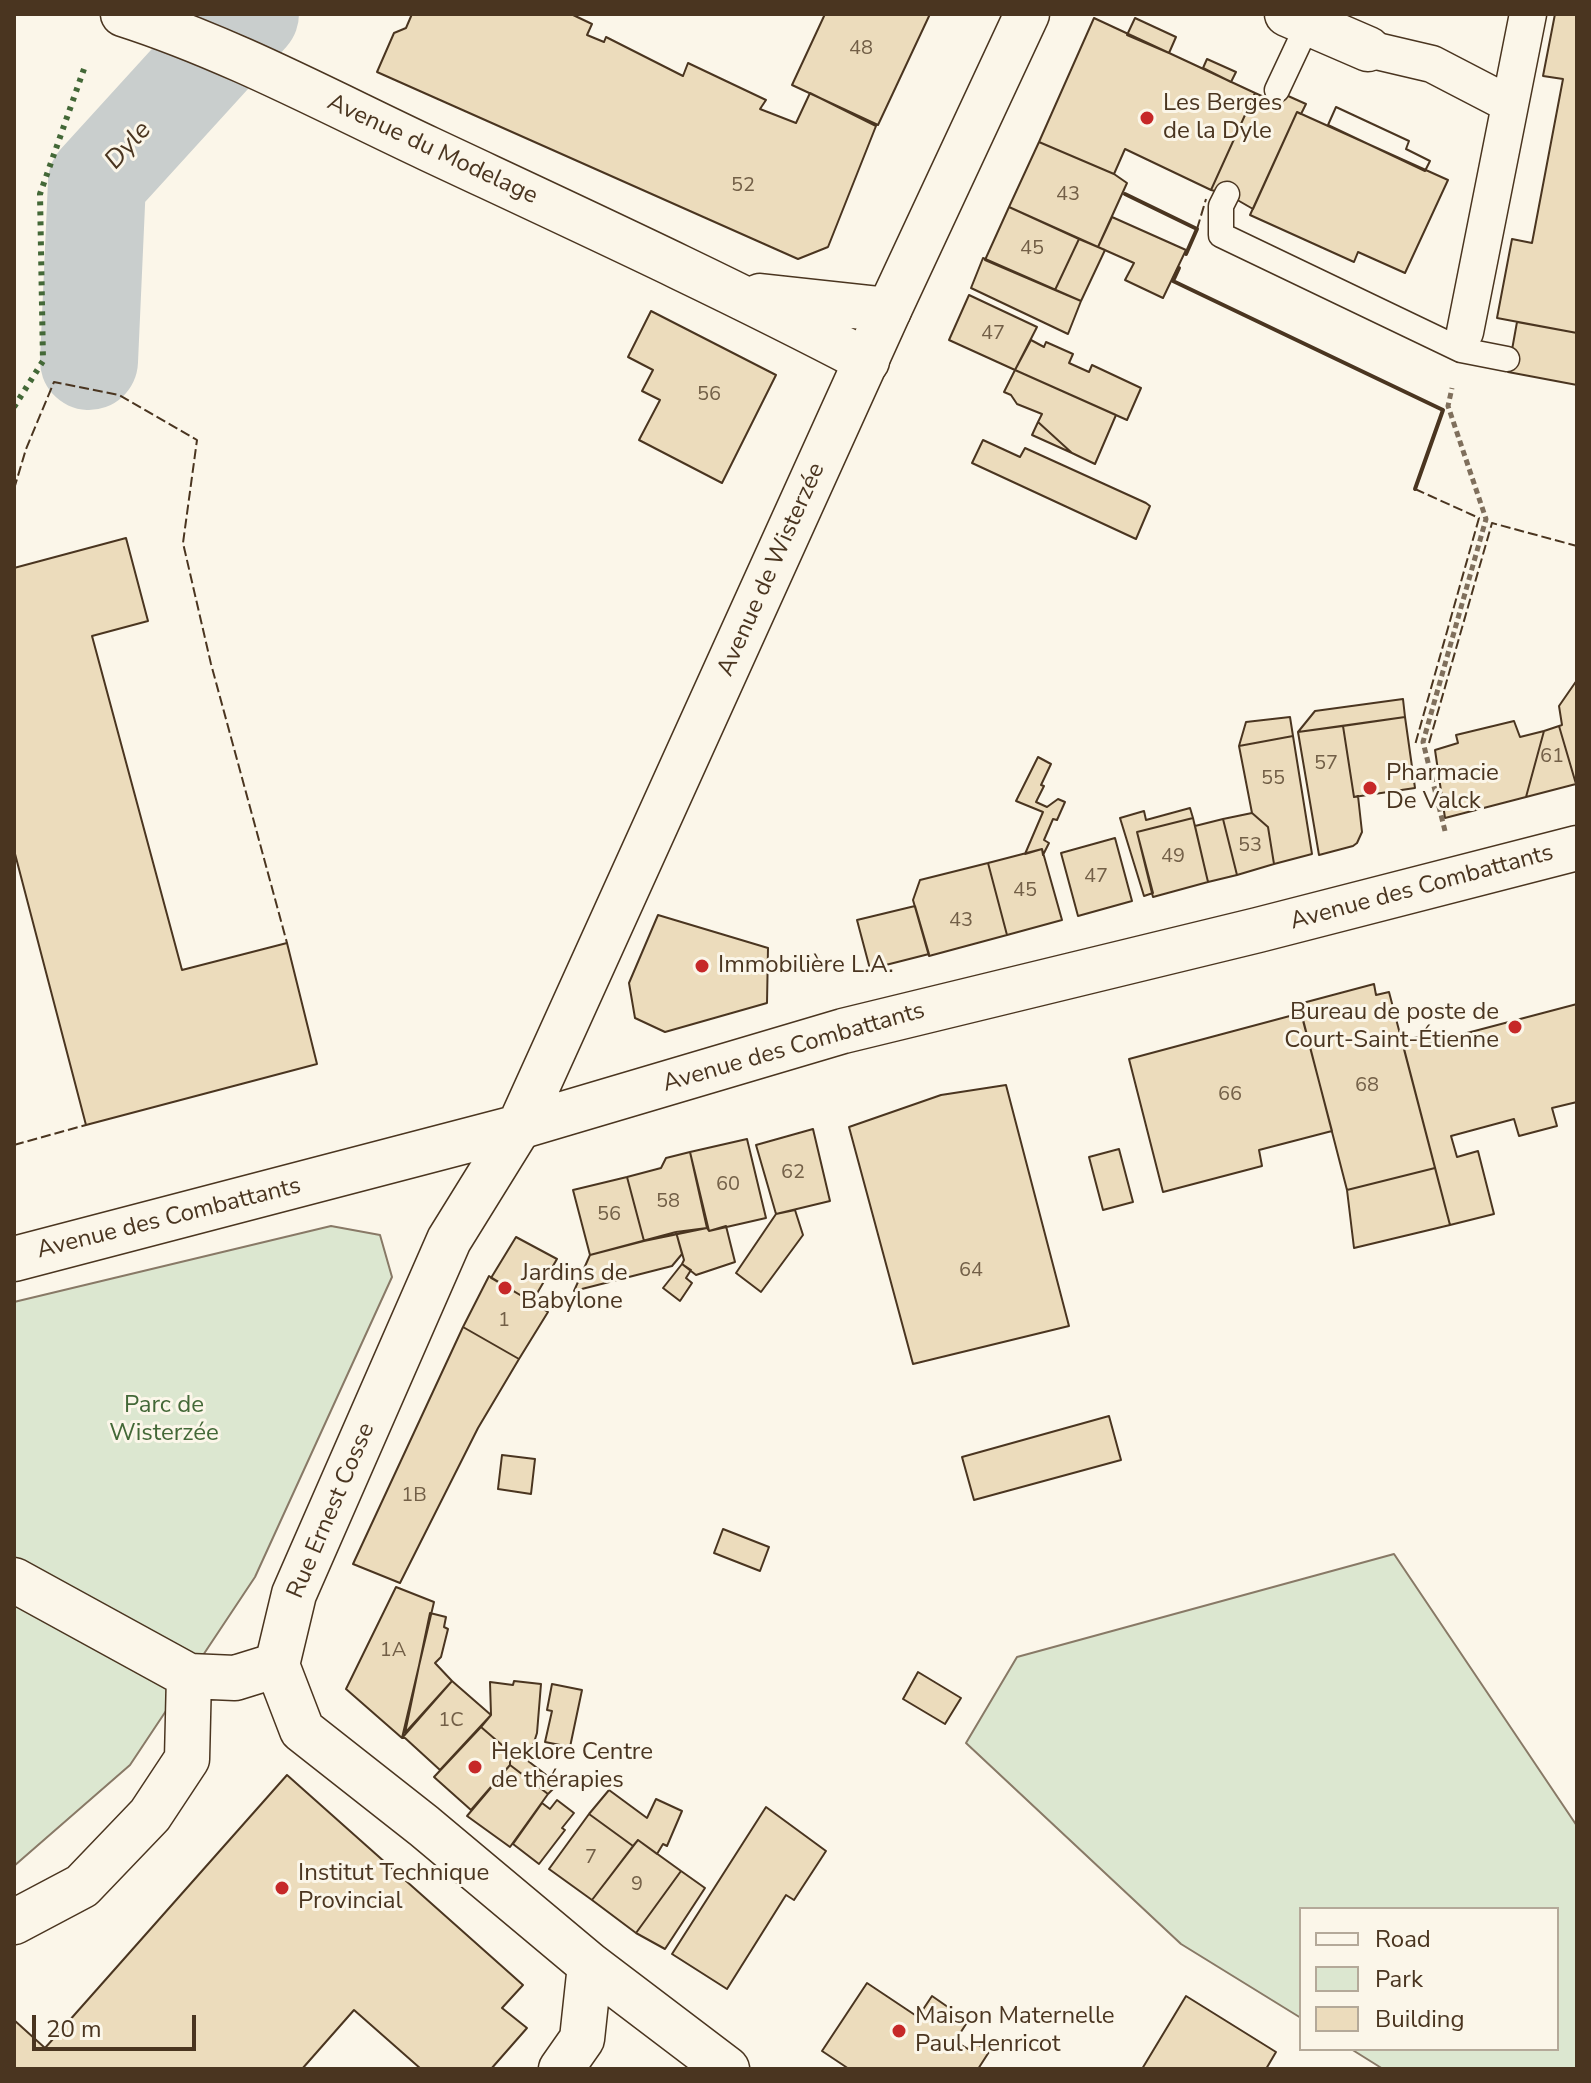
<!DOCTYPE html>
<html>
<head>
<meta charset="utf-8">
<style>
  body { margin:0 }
  #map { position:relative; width:1591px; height:2083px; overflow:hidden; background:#fbf6e9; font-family:"Nunito Sans",sans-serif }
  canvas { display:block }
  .frame { position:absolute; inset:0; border:16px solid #4a3520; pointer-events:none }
  .legend { position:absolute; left:1299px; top:1907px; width:260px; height:144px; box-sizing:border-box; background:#fbf6e9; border:2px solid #b4a999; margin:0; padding:10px 14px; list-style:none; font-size:24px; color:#4a3520 }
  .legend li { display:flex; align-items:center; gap:16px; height:40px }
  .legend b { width:40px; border:2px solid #b4a999 }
  .scale { position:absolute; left:32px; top:2015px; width:164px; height:36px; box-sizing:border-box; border:4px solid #4a3520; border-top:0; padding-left:10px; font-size:24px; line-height:28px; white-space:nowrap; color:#4a3520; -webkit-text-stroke:6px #fbf6e9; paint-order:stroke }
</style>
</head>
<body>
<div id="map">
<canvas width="1591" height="2083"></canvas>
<div class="frame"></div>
<ul class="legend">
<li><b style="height:10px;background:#fbf6e9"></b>Road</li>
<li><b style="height:22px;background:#dce7d0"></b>Park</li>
<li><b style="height:22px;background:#ecdcbc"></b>Building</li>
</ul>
<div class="scale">20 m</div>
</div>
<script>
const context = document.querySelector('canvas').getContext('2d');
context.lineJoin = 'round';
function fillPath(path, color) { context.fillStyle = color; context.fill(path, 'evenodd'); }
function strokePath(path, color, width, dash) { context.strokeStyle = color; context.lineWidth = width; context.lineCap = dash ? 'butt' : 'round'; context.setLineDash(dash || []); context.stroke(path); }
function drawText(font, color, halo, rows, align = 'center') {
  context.font = font + ' "Nunito Sans",sans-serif'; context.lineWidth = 6; context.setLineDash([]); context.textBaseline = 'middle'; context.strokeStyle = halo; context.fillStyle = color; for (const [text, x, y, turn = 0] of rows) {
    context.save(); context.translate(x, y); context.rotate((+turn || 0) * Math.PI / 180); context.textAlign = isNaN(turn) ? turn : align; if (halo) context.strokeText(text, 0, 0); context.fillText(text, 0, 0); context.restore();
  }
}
const green = new Path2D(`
  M331,1226L380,1235L392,1277L255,1577L130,1765L14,1866V1302Z
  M1394,1554L1577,1826V2069H1383L1351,2049H1557V1909H1301V2018L1181,1944L966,1743L1017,1657Z`);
const river = new Path2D(`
  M89,361L97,182L250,14`);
const building = new Path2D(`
  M412,14H571L592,24L587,35L604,42L606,37L683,76L688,63L766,100L760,109L796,123L810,93L876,126L828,247L798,259L377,72L394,33L406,28Z
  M825,14H930L878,125L792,85Z
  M1555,14H1577V333L1497,318L1512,239L1532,243L1563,79L1543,76Z
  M1094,18L1255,93L1211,190L1125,149L1114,174L1039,142Z
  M1135,18L1176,37L1169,53L1127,35Z
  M1207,59L1236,72L1231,82L1203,68Z
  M1277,91L1306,104L1301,114L1297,112L1253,209L1227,194L1211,190L1255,93L1273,101Z
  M1336,107L1409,141L1406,149L1430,161L1425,171L1328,125Z
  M1336,107L1409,141L1406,149L1430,161L1425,171L1328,125Z
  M1297,112L1448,180L1405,273L1358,252L1354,262L1250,215Z
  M1039,142L1114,174L1127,183L1098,247L1009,207Z
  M1009,207L1079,239L1055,290L985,260Z
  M1112,217L1186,250L1163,298L1125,280L1134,263L1098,247Z
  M1079,239L1105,250L1081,301L1055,290Z
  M983,258L1081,301L1068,334L971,288Z
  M969,295L1037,327L1015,370L949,340Z
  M651,311L776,375L722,483L639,440L660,400L642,391L653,370L628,357Z
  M1517,322L1577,333V385L1508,372Z
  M1031,340L1044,347L1046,342L1073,354L1069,363L1089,372L1092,365L1141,388L1127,420L1015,370Z
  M1015,370L1116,415L1095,464L1072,453L1038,422L1042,414L1017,404L1011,395L1004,392Z
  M1038,422L1072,453L1032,435Z
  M983,440L1020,457L1025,448L1146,503L1150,506L1136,539L972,463Z
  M126,538L148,621L92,636L182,970L287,943L317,1064L86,1125L14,850V568Z
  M1577,680V784H1576L1559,726L1562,725L1559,706Z
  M1403,699L1405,717L1298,732L1315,711Z
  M1290,717L1293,736L1239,746L1246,722Z
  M1405,717L1415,788L1354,797L1343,726Z
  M1514,721L1520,737L1544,731L1526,797L1445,818L1435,750L1458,743L1456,735Z
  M1343,726L1354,797L1358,796L1362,832L1357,843L1353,846L1319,855L1298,732Z
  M1559,726L1576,784L1526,797L1544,731Z
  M1293,736L1312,854L1274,864L1268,827L1252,813L1239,746Z
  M1038,757L1051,764L1041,785L1044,786L1036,802L1047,807L1058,799L1065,802L1057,820L1053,819L1044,840L1049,843L1043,855L1042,849L1025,854L1043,812L1016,801Z
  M1190,808L1193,818L1137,832L1153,893L1144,896L1120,818L1144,811L1146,820Z
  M1252,813L1268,827L1274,864L1237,875L1223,819Z
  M1193,818L1208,882L1153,897L1137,832Z
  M1223,819L1237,875L1208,882L1195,826Z
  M1115,838L1132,901L1078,916L1061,853Z
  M1042,849L1062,920L1007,935L988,863Z
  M988,863L1007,935L929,956L913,900L920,880Z
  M915,906L929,954L870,969L857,920Z
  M658,915L768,948L767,1003L665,1032L635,1018L629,983Z
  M1374,984L1376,995L1389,992L1435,1168L1347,1190L1299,1004Z
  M1577,1004V1102L1552,1108L1557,1126L1519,1136L1514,1119L1451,1136L1457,1157L1478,1151L1494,1214L1450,1225L1402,1041L1426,1035L1429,1043Z
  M1301,1013L1332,1131L1259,1150L1262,1166L1163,1192L1129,1059Z
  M1006,1085L1069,1326L913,1364L849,1127L941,1095Z
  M813,1129L830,1201L776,1214L756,1145Z
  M747,1139L766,1218L709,1231L690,1152Z
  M1119,1149L1133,1202L1103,1210L1089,1157Z
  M690,1152L707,1228L644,1241L627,1177L661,1168L666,1158Z
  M1435,1168L1450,1225L1354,1248L1347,1190Z
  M627,1177L644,1241L590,1255L573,1190Z
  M795,1210L803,1235L761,1292L736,1273L776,1214Z
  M726,1226L735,1262L696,1275L682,1264L684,1260L676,1232L707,1228L709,1231Z
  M676,1232L682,1254L672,1266L574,1291L590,1255Z
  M516,1237L557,1259L532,1302L491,1278Z
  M682,1264L691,1270L686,1278L692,1283L680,1301L663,1288Z
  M489,1276L548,1312L519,1359L463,1327Z
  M463,1327L519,1359L478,1428L400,1583L353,1564Z
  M1109,1416L1121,1460L974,1500L962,1457Z
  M502,1455L535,1459L531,1494L498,1489Z
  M723,1529L769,1547L760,1571L714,1553Z
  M396,1587L434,1602L402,1738L346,1689Z
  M430,1613L446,1617L444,1627L448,1629L441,1657L435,1663L452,1681L405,1733Z
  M918,1672L961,1698L945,1724L903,1699Z
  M452,1681L491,1715L440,1770L405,1738H402Z
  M514,1681L541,1684L537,1733L528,1761L558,1784L548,1794L510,1765V1752L481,1727L491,1715L490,1682L513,1685Z
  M552,1684L582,1690L570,1747L545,1742L552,1711L547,1710Z
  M481,1727L510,1752V1765L471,1810L434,1777Z
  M510,1765L548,1794L510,1847L467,1816Z
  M287,1775L523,1985L502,2008L527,2028L491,2069H421L354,2010L302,2069H14V2020L45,2048Z
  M609,1790L647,1818L656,1799L682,1811L667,1846L663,1844L657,1854L638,1840L633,1846L589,1814Z
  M557,1800L574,1813L562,1828L565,1830L539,1864L513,1844L542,1803L550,1809Z
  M766,1807L826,1851L794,1900L786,1895L727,1989L672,1954Z
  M589,1814L633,1846L592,1900L549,1869Z
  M638,1840L681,1871L636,1933L592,1900Z
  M681,1871L705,1888L665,1949L636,1933Z
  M867,1983L918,2017L932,1996L968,2021L955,2041L968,2049L973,2041L989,2052L978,2069H849L822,2051Z
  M1186,1996L1276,2052L1266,2069H1142Z`);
const path = new Path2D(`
  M1445,831L1423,742L1486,519L1448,406L1452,388`);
const service = new Path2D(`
  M1277,90L1308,24
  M1227,194L1221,206V235L1461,350L1507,359`);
const pedestrian = new Path2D(`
  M1368,49L1432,64L1509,104
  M1465,332L1528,14`);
const minor = new Path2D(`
  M123,14C229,48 329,102 429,149C576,218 724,286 867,361
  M1287,14L1368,49
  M760,296L889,310
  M519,1127L449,1240L294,1594L277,1665L302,1730L424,1826L590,1965L582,2039L561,2069
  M14,1580L189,1676L235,1678L277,1665
  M14,1922L82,1886L150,1815L187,1759L189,1676
  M590,1965L727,2069`);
const secondary = new Path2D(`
  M519,1127L889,310L1027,14
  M14,1259L519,1127L843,1031L1258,930L1577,848`);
const hedge = new Path2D(`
  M14,407L43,361L40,194L85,66`);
const fence = new Path2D(`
  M1197,229L1206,199
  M14,489L26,449L54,382L119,395L197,440L183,543L211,664L287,943
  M1415,489L1479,518L1415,745
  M1429,743L1492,523L1577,546
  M14,1145L86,1125`);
const wall = new Path2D(`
  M1125,194L1197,229L1186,254
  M1179,268L1173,281L1443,410L1415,489`);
const markers = [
  [1147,118,8,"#c62828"],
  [1370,788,8,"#c62828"],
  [702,966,8,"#c62828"],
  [1515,1027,8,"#c62828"],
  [505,1288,8,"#c62828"],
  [475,1767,8,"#c62828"],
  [282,1888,8,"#c62828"],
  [899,2031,8,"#c62828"]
];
const numberNames = [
  ["48",861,49],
  ["52",743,186],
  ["43",1068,195],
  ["45",1032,249],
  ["47",993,334],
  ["56",709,395],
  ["61",1552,757],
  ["57",1326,764],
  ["55",1273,779],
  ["53",1250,846],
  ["49",1173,857],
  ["47",1096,877],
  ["45",1025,891],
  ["43",961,921],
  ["68",1367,1086],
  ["66",1230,1095],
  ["62",793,1173],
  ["60",728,1185],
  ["58",668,1202],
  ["56",609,1215],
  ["64",971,1271],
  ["1",504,1321],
  ["1B",414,1496],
  ["1A",393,1651],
  ["1C",451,1721],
  ["7",591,1858],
  ["9",637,1885]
];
const poiNames = [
  ["Les Berges",1163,104],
  ["de la Dyle",1163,132],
  ["Pharmacie",1386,774],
  ["De Valck",1386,802],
  ["Immobilière L.A.",718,966],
  ["Bureau de poste de",1499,1013,"right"],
  ["Court-Saint-Étienne",1499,1041,"right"],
  ["Jardins de",521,1274],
  ["Babylone",521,1302],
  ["Heklore Centre",491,1753],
  ["de thérapies",491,1781],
  ["Institut Technique",298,1874],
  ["Provincial",298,1902],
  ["Maison Maternelle",915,2017],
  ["Paul Henricot",915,2045]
];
const streetNames = [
  ["Avenue du Modelage",432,150,25],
  ["Avenue de Wisterzée",772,570,-66],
  ["Avenue des Combattants",1422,888,-15],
  ["Avenue des Combattants",794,1048,-16],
  ["Avenue des Combattants",169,1219,-14],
  ["Rue Ernest Cosse",332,1511,-67]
];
const parkNames = [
  ["Parc de",164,1406],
  ["Wisterzée",164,1434]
];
const waterNames = [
  ["Dyle",129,146,-48]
];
fillPath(green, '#dce7d0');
strokePath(green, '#887966', 2);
strokePath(river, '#c9cecd', 98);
fillPath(building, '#ecdcbc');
strokePath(building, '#4a3520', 2);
strokePath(service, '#4a3520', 27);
strokePath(pedestrian, '#4a3520', 39);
strokePath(minor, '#4a3520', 47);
strokePath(secondary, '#4a3520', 47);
strokePath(path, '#7f6f5c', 5, [6, 4]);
strokePath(service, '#fbf6e9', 24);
strokePath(pedestrian, '#fbf6e9', 36);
strokePath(minor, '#fbf6e9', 44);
strokePath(secondary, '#fbf6e9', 44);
strokePath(hedge, '#436837', 6, [4, 6]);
strokePath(fence, '#4a3520', 2, [10, 4]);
strokePath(wall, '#4a3520', 4);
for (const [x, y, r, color] of markers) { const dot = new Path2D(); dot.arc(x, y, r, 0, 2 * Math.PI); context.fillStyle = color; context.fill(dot); strokePath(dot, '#fbf6e9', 3); }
drawText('20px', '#725f47', null, numberNames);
drawText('24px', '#4a3520', '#fbf6e9', poiNames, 'left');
drawText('24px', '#4a3520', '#fbf6e9', streetNames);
drawText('24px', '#436837', '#fbf6e9', parkNames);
drawText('italic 26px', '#4a3520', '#fbf6e9', waterNames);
</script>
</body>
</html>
